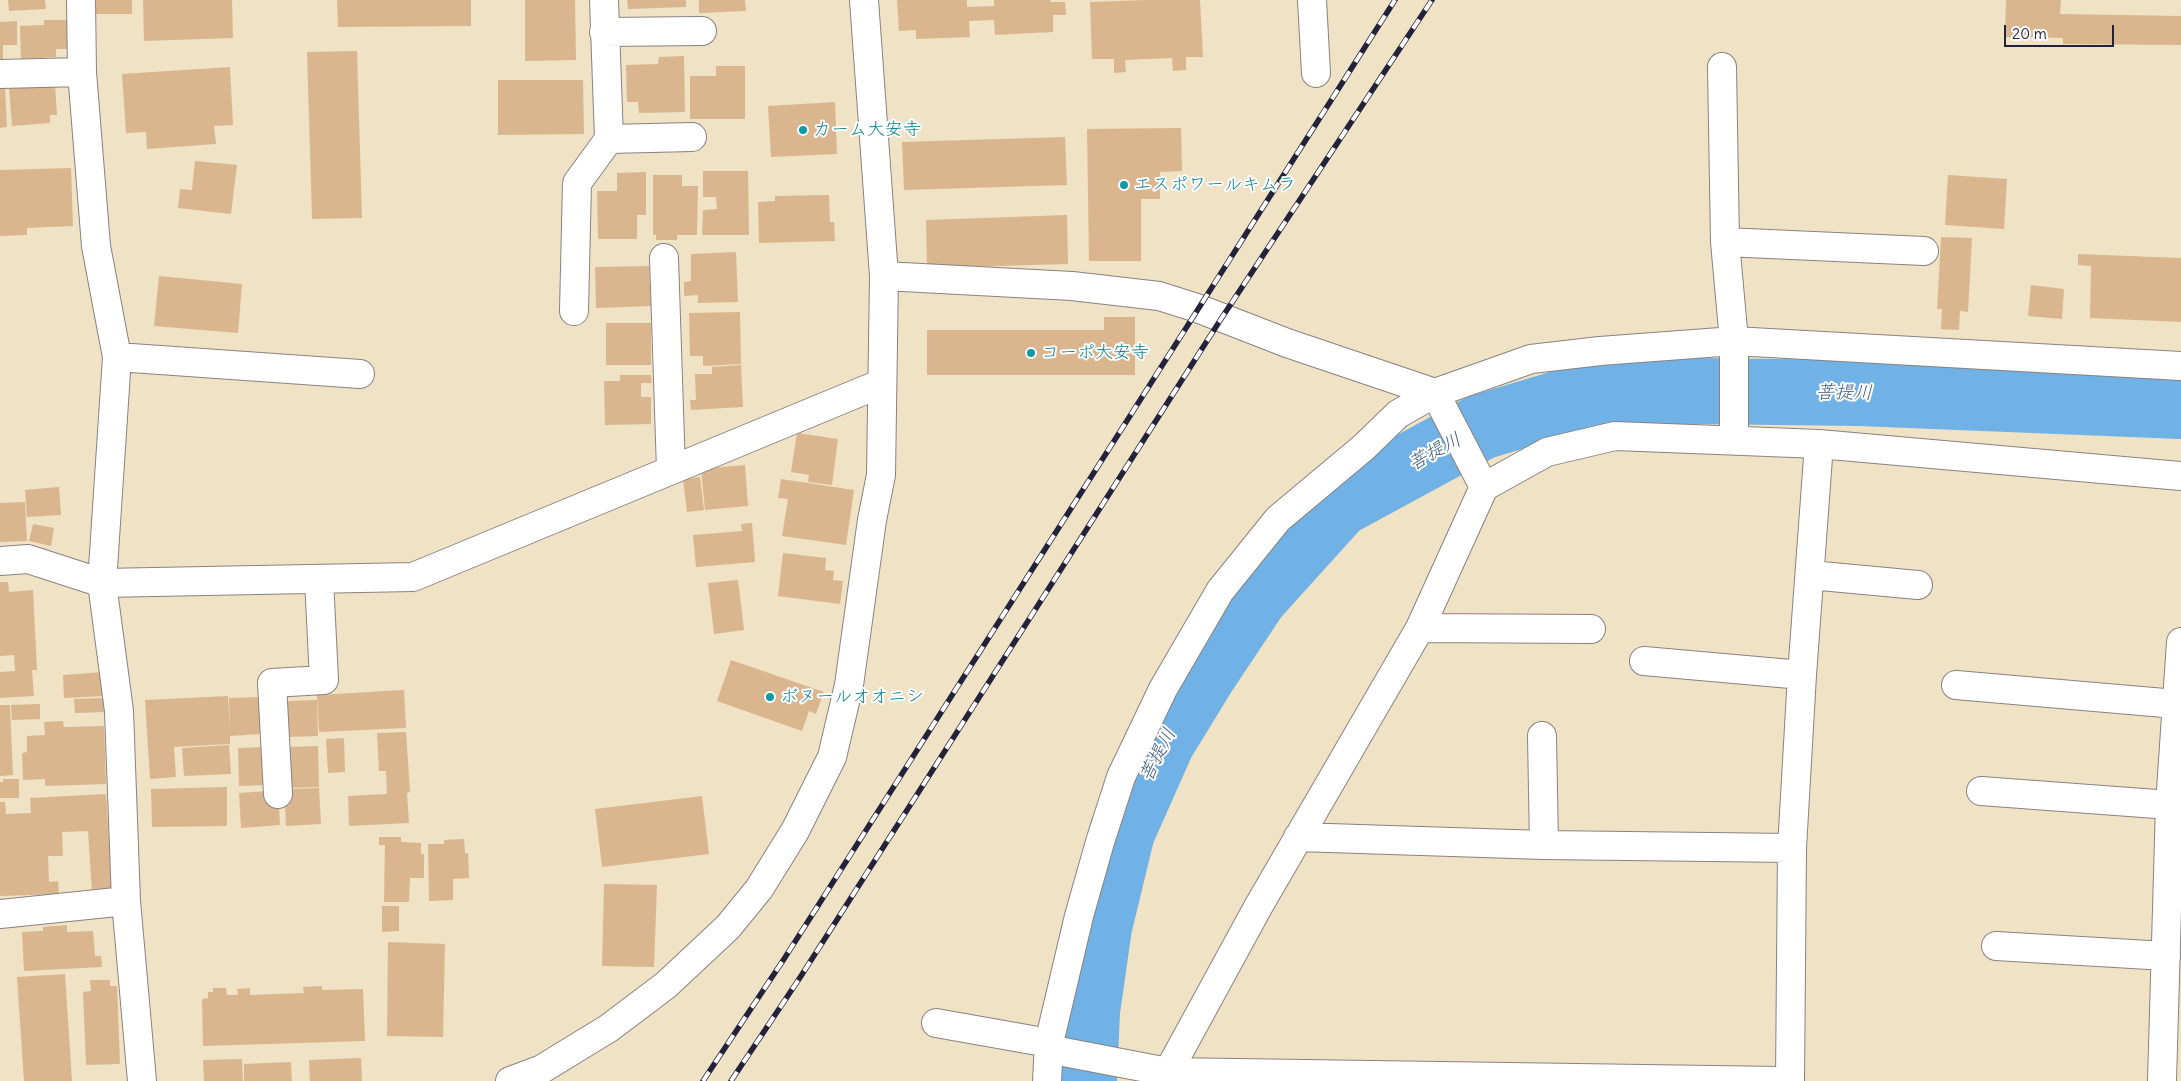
<!DOCTYPE html>
<html>
<head>
<meta charset="utf-8">
<style>
  body { margin:0 }
  #map { position:relative; width:2181px; height:1081px; overflow:hidden; background:#f0e2c5; font-family:Delius,sans-serif }
  canvas { display:block }
  .scale { position:absolute; left:2004px; top:25px; width:110px; height:22px; box-sizing:border-box; border:2px solid #22223b; border-top:0; padding-left:6px; font-size:15px; line-height:18px; white-space:nowrap; color:#22223b; -webkit-text-stroke:4px #fff; paint-order:stroke }
</style>
</head>
<body>
<div id="map">
<canvas width="2181" height="1081"></canvas>
<div class="scale">20 m</div>
</div>
<script>
const context = document.querySelector('canvas').getContext('2d');
context.lineJoin = 'round';
function strokePath(path, color, width, dash) { context.strokeStyle = color; context.lineWidth = width; context.lineCap = dash ? 'butt' : 'round'; context.setLineDash(dash || []); context.stroke(path); }
function fillPath(path, color) { context.fillStyle = color; context.fill(path, 'evenodd'); }
function drawText(font, color, halo, rows, align = 'center') {
  context.font = font + ' Delius,"Klee One",sans-serif'; context.lineWidth = 4; context.setLineDash([]); context.textBaseline = 'middle'; context.strokeStyle = halo; context.fillStyle = color; for (const [text, x, y, turn = 0] of rows) {
    context.save(); context.translate(x, y); context.rotate((+turn || 0) * Math.PI / 180); context.textAlign = isNaN(turn) ? turn : align; if (halo) context.strokeText(text, 0, 0); context.fillText(text, 0, 0); context.restore();
  }
}
const river = new Path2D(`
  M1084,1081L1087,1011L1099,927L1122,832L1162,742L1203,675L1255,597L1339,504L1481,427L1584,396L1701,391L1860,393L2181,406`);
const building = new Path2D(`
  M8,0H45L46,9L9,11Z
  M94,0H132V14H94Z
  M143,0H232L233,38L144,41Z
  M337,0H471V26L338,27Z
  M525,0H575L576,60L525,61Z
  M627,0H686V7L628,9Z
  M699,0H745L746,11L699,13Z
  M897,0H967V7L994,6V0H1050L1051,2H1065L1066,15H1053V32L995,35L994,20L969,21L970,37L916,39V30L899,31Z
  M1147,0H1200L1203,57H1186V70L1173,71L1172,58L1125,60L1126,72L1114,73V59H1092L1090,2Z
  M2006,0H2061L2060,14L2181,16V45L2063,44V38L2005,37Z
  M44,20H70L71,49H56V57L21,59L20,26L44,25Z
  M17,21V45H3V60H0V22Z
  M357,51L362,218L312,219L307,52Z
  M684,56L685,112L639,113L638,102H627L626,65L658,64L659,57Z
  M716,66H745V119H690V76H716Z
  M230,67L233,125L214,126L216,144L147,149L146,132L126,133L122,74Z
  M498,80H583L584,134L498,135Z
  M55,84L57,115H50V123L12,126L9,88Z
  M5,87L7,127L0,128V88Z
  M835,102L837,154L771,157L768,106Z
  M1181,128L1182,171L1160,172V199H1141V261H1089L1087,129Z
  M1065,137L1067,185L904,190L902,142Z
  M195,161L237,165L231,214L178,208L180,189L192,190Z
  M71,168L73,226L27,228V235L0,236V170Z
  M703,171H748L749,235H702L703,210L717,209L716,197H703Z
  M646,172V215H637V239H598L597,191H617V173Z
  M653,175H682V186H698L697,235H677V240H656V235H653Z
  M1948,175L2007,179L2004,229L1945,225Z
  M829,195L830,222H834L835,241L759,243L758,202L775,201V196Z
  M1067,215L1068,264L927,268L926,220Z
  M1941,237L1972,238L1968,312L1960,311L1959,330L1941,329L1942,309H1937Z
  M736,252L738,302L698,303V295L684,296V282L691,281V254Z
  M2078,254L2181,258V322L2090,318L2091,266L2078,265Z
  M649,266L651,306L596,308L595,267Z
  M159,276L242,284L238,333L154,326Z
  M2031,285L2064,289L2062,319L2028,316Z
  M740,312L741,364L703,366V356H690L689,313Z
  M1104,317H1135V375H927V330H1104Z
  M606,323H651V365H606Z
  M741,365L743,407L691,410L690,400H696L695,374H712V367Z
  M620,375H651L652,383H641V397H651V424L605,425L604,381H620Z
  M797,433L838,439L832,485L808,482L809,475L791,472Z
  M745,465L748,506L705,510L701,469Z
  M700,477L704,510L687,512L683,479Z
  M781,479L854,490L846,545L782,536L788,499L778,498Z
  M59,487L61,515L27,517L25,490Z
  M25,502L27,541L0,542V503Z
  M752,523L755,562L696,567L693,535L742,531L741,524Z
  M33,524L54,528L51,546L29,541Z
  M783,553L826,558L825,570L834,571L833,580L843,581L840,604L778,596Z
  M738,580L744,630L714,634L708,583Z
  M0,582H8L9,592L33,590L37,670H32L34,696L0,698V672L15,671L14,655L0,656Z
  M731,660L824,692L816,714L809,711L802,731L717,701Z
  M104,672L105,696L64,698L63,675Z
  M404,690L406,728L319,732L317,695Z
  M228,696L230,732L229,698L259,697L261,734L230,736V744L174,747L176,777L150,779L145,700Z
  M103,698L104,712L75,713L74,699Z
  M317,700L318,736L286,737V701Z
  M40,704V719L12,720L11,705Z
  M0,705H10L13,775L0,776Z
  M63,721L64,727L104,726L106,784L45,786V779L23,780L22,753L27,752V736L45,735L44,722Z
  M406,732L410,792L407,793L409,823L349,826L348,796L387,794L386,771H379L377,733Z
  M344,738L345,772L328,773L326,739Z
  M229,745L231,774L184,776L182,748Z
  M318,746L319,787L289,788L287,747Z
  M264,747L265,785L239,786L238,748Z
  M3,779H19V798H0V782H3Z
  M227,787V826L152,827L151,789Z
  M319,788L321,824L286,826L285,805H289V789Z
  M267,791L268,805H279L280,825L241,828L239,793Z
  M106,794L112,891L92,893L88,831L62,832L63,856H48L49,882L58,881L59,894L0,896V802H5L6,814L31,813L30,798Z
  M702,796L709,854L602,867L595,809Z
  M379,837H401V842L421,843V854H424V878H410L409,902H384L385,845H379Z
  M464,839L465,853H468L469,878L453,879V900L429,901L428,844H444V840Z
  M604,884L657,885L654,967L602,966Z
  M382,906H399V931L382,932Z
  M67,925V932L93,931L95,956H101L102,967L24,971L22,932L43,931V927Z
  M388,942L445,944L443,1037L387,1036Z
  M65,974L72,1081H24L17,977Z
  M90,980H110V986H117L120,1064L86,1065L83,992L91,991Z
  M322,986V990L363,989L365,1041L203,1046L202,999L208,998V992H213V988H226L227,995H238L237,989L250,988V995L304,993L303,987Z
  M361,1058L362,1081H310L309,1060Z
  M242,1059L243,1081H204L203,1060Z
  M291,1062L292,1081H244V1064Z`);
const street = new Path2D(`
  M81,0L82,72L96,246L117,357L102,583L119,711L126,901L142,1081
  M1312,0L1316,73
  M604,32L702,31
  M1722,67L1725,242L1734,341V440
  M0,74L82,72
  M609,139L692,137
  M1725,242L1924,251
  M664,258L671,470
  M574,311L577,183L609,139L604,0
  M117,357L360,374
  M0,561L28,559L102,583L413,577L882,383
  M1810,575L1918,585
  M1420,628L1591,629
  M1644,661L1802,675
  M1956,685L2176,704
  M1542,736L1544,845
  M1981,791L2170,805
  M278,794L272,683L324,680L319,579
  M1298,837L1544,845L1792,848
  M0,914L126,901
  M1996,946L2166,956
  M936,1023L1049,1043
  M1048,1049L1168,1072L1780,1081
  M510,1081L542,1069L609,1028L666,985L728,927L759,889L795,831L832,757L849,685L872,520L881,475L884,276L1072,286L1159,296L1197,308L1287,343L1435,393L1484,487
  M1047,1081L1049,1043L1079,916L1100,842L1121,777L1163,689L1220,591L1278,519L1364,447L1398,414L1435,393L1531,359L1600,351L1734,341L2181,366
  M1166,1081L1168,1072L1258,907L1420,628L1484,487L1547,452L1615,436L1819,444L2181,476
  M1790,1081L1792,848L1802,675L1819,444`);
const secondary = new Path2D(`
  M864,0L884,276
  M2162,1081L2170,805L2181,642`);
const rail = new Path2D(`
  M703,1081L784,959L1395,0
  M731,1081L801,976L1221,319L1432,0`);
const markers = [
  [803,130,5,"#0f9aa8"],
  [1124,185,5,"#0f9aa8"],
  [1031,353,5,"#0f9aa8"],
  [770,697,5,"#0f9aa8"]
];
const cultureNames = [
  ["カーム大安寺",813,130],
  ["エスポワールキムラ",1134,185],
  ["コーポ大安寺",1041,353],
  ["ボヌールオオニシ",780,697]
];
const waterNames = [
  ["菩提川",1844,393,1],
  ["菩提川",1435,452,-29],
  ["菩提川",1158,755,-63]
];
strokePath(river, '#70b2e5', 66);
fillPath(building, '#d9b68e');
strokePath(street, '#898280', 30);
strokePath(secondary, '#898280', 30);
strokePath(street, '#fff', 28);
strokePath(secondary, '#fff', 28);
strokePath(rail, '#22223b', 5.5);
strokePath(rail, '#fff', 4, [11]);
for (const [x, y, r, color] of markers) { const dot = new Path2D(); dot.arc(x, y, r, 0, 2 * Math.PI); context.fillStyle = color; context.fill(dot); strokePath(dot, '#fff', 2); }
drawText('18px', '#0d838f', '#fff', cultureNames, 'left');
drawText('italic 19px', '#415c7f', '#fff', waterNames);
</script>
</body>
</html>
